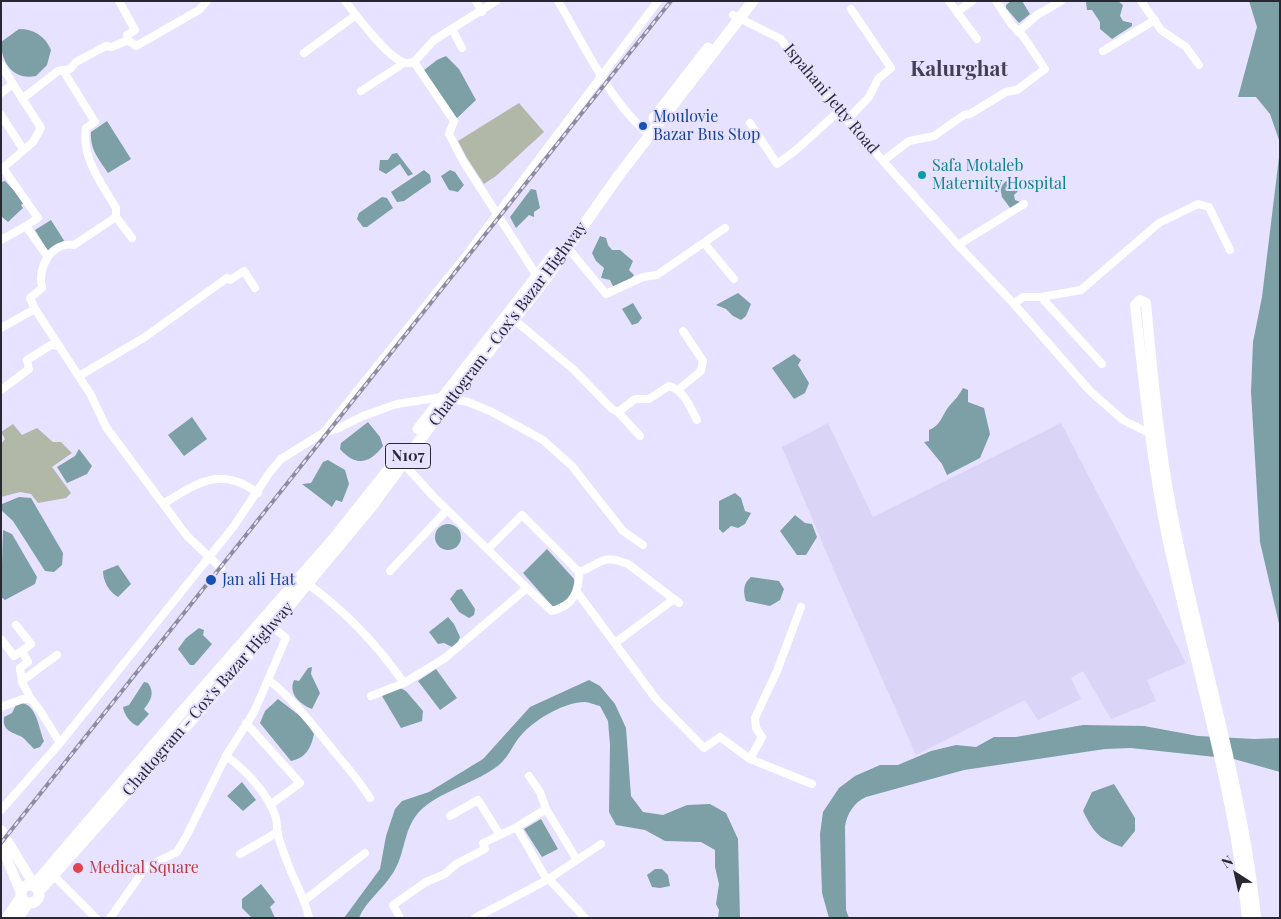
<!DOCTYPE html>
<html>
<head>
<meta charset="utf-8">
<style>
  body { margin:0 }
  #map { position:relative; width:1281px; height:919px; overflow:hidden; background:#e7e2ff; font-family:"Playfair Display",serif }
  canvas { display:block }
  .frame { position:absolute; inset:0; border:2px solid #292731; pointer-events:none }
  .north { position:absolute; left:1211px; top:849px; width:50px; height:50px; -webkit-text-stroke:4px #e7e2ff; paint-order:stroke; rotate:325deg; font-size:14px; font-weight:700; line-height:20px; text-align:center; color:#292731 }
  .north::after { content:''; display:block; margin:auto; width:18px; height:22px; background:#292731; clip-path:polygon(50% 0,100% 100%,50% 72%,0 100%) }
</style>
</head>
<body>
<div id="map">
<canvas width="1281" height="919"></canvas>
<div class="frame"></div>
<div class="north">N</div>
</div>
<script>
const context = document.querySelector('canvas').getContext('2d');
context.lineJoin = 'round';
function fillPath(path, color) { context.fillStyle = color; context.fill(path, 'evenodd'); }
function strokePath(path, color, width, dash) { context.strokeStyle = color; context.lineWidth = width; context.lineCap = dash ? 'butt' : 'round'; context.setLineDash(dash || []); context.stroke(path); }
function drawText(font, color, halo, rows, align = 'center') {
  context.font = font + ' "Playfair Display",serif'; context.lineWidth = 4; context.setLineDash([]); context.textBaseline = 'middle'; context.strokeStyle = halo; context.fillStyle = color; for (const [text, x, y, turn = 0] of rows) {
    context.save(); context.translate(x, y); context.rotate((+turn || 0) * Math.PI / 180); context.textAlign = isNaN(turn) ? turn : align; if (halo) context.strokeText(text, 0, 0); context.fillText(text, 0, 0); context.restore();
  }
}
const built = new Path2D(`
  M828,423L873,517L1061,423L1186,663L1147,680L1156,701L1111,719L1083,671L1071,678L1081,699L1038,720L1025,700L916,755L833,568L782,447Z`);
const green = new Path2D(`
  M519,103L544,132L496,176L484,184L467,158L458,141Z
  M13,424L22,435L37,428L53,442H61L72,453L52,467L71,493L66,498L38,503L31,494L20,492L1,497V444L5,439L1,432Z`);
const water = new Path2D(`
  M1011,1H1022L1030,14L1019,23L1006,8V5Z
  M1118,1L1123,5L1120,16L1123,21L1132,23V26L1112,39L1100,29V22L1092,10H1087L1086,2Z
  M1249,1H1280V143L1270,114L1256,97H1238L1257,27Z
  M19,29C34,29 45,36 51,50L47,65L36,76C13,81 1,62 1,42Z
  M446,56L459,69L476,100L455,120L424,70L437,60Z
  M107,121L131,159L108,173C99,159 90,150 91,132Z
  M1280,149V628L1260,542L1251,392L1253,342L1262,297Z
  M397,153L413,174L408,176L400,164L386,174L379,170L380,160H388L392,154Z
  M424,170L430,175L431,182L404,201L397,202L391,192Z
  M450,170L455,172L464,185L458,192L449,190L441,176Z
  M5,181L25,202L21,205L23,208L8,222L1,216V182Z
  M1006,181H1009L1012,188L1019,190L1014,195L1015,200L1023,203L1011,209L1002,197L1000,187Z
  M531,189L536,190L540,208L534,212V217L529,215L516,228L510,217Z
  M382,197L387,198L393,208L367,227H363L357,219L359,213Z
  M51,220L65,242L49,253L35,230Z
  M600,236L606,238L608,245L612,250H620L633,261L629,270L634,275L629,281L614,288L610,280L601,278L604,268L596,261L592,253Z
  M738,293L751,304L746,316L741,320L733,316L726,309L716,305Z
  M633,303L642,318L638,323L632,325L622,309Z
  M794,354L801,360L798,365L809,383L805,393L794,399L772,368Z
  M963,388L968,390V402L984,408L990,434L980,458L947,475L942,464L924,442L929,441V430C942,425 942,414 950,405C956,399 959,395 963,388Z
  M192,417L207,439L184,456L168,435Z
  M368,422L380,437L383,446C369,464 356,467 340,449L341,443Z
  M79,449L92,466L87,474L67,483L57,467L75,456Z
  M328,460L345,470L349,484L342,502L336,500L332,507L302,484L311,483L323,462Z
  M735,493L741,498L745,511L751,513L745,524L738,528L731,526L723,533L719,529V501Z
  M19,497L31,498L63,553L62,565L54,572L45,571L13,521L1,510L2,504Z
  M795,515L805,523L812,524L817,537L806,555H797L780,531Z
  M435 537a13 13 0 1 1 26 0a13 13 0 1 1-26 0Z
  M3,530L12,534L37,577L35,584L5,600L1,597Z
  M547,549L574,579L577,588L569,599L553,607L523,573Z
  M118,565L131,584L118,597C109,592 103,581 103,571Z
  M751,577L779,581L784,589L780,600L770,606L746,601C743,592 743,583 751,577Z
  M462,589L475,609L474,615L469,618L459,612L450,599L457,590Z
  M448,617L454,624L460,637L456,646L452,647L444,643L438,644L429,632Z
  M199,628L204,630L203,635L212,644L194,665H190L178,649L186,638Z
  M312,667L311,674L320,693L312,709C300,704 288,694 294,680L299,681L308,668Z
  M436,669L457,698L440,710L418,681Z
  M589,680L600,686L615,704L626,728L631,796L643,812L663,815L687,805L710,804L726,813L738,839L740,918H718L719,910L716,904L719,884L715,867V850L701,842L665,841L645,830L616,825L609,812L610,745L608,721L600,706C595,705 589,702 585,702C565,702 538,718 524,732C514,741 510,756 499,765C478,782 442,791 423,808C402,827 407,851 393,873C383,889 366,901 359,918H344L380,869L386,836L395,809L402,801L429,792L483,759L530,707Z
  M144,682L148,683C155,693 151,700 144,709L149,714L138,726C131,724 124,715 123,707L129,705Z
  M398,687L406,691L423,711L422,721L401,728L382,696L385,692Z
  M278,699L304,719L314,734C311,748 306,758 291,761L260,723L265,711Z
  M17,703C37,701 38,727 44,741L40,747L34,749C30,745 26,740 22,737C12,732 2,731 4,717L12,713Z
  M1083,725L1144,726L1198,736L1254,739L1280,738V772L1234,759L1131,748L1105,749L964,770L866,797C854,802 847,814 845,826L846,910L849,918H829L822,893L820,834L823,812L839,788L855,776L880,765H898L931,751L956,745L976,747L994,737H1016Z
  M242,782L256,800L243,811L227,796Z
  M1114,784L1135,818V831L1122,847C1099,839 1094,833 1083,811L1092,792Z
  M541,819L558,849L542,857L524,829Z
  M655,869H662L668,875L670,886L660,888L652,887L647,875Z
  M261,884L275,902L270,907L275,918H252L242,908V899Z`);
const minor = new Path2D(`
  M119,1L135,30L127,35L128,40
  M345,1C356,15 387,57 403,62C406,64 410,63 414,62L434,40L496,1
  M476,1L482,12
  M558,1C583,43 612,106 650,135
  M949,1L957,12L972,1
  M1141,1L1161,30L1186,47L1199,65
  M957,12L977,39
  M733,15L781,39L799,65L883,161L909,141L934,136L964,115L970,114L1006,92L1017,90L1045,69L1023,36L1012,25L996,1
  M452,29L462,48
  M1018,32L1037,15L1061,1
  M1103,51L1155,20
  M304,53L356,15
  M414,62L454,121L449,134L463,161L537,276
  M1,65L13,84L1,93
  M64,72L95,122L86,128C81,158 102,184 116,208V217L74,245C51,241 37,268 42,288L30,298L35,309L91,395L106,427L187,536L221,568
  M361,91L404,63
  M22,99L58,71L70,69L76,62L106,46L112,47L128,40L136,46L199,10L207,1
  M1,115L23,149
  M847,120L869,97L878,79L891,68L851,9
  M750,123L777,164L796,150L839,111
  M883,161L958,245L1024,204
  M3,168L33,142L41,128L13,84
  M1,170L3,168L38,218L26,226L47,256
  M116,217L132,238
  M1,240L26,226
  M704,243L734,279
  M958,245L1014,304L1023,297H1041L1081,290L1159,223L1198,204L1209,207L1230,250
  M568,248L606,294L643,277L657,275L725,228
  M1041,297L1102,364
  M1014,304L1090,391L1123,420L1149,433
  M511,317L574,370L612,409L618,412L635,399H649L669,386C685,391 689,406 697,420
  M1,328L35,309
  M79,376L145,337L227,278L230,280L244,271L255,288
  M679,389L701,371L703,361L683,331
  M1,390L29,369L27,360L51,345L59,346
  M618,412L640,436
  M324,432L468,253L658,1
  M403,463L433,496L527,588
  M163,504C197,483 221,465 258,493
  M488,549L522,515L579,572C601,564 602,553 628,564L679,603
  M390,571L447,510
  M308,584C345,611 378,646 404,683L445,658L527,588L552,611C573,606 579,592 579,572
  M577,592L656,699L704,748L720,737L750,759L812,784
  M16,625L31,644L22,651L28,662L20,668L22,682L31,699
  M1,639L14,656L22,651
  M615,643L674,599
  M269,680C295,701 316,729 337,755C349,769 360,782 370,798
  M22,681L57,655
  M371,696L404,683
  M1,707L23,699H31L41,712L60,743
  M246,723L300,783L270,805
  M226,756C245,769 267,793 275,815C277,820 277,825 277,830C279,842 284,853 288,864C295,883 305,898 309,918
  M750,759L762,737L756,728L755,718L777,671L801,607
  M529,776L540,792L546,809
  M1,810L60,743L234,526L270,472L281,459L323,433L339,428L363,416L397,404L442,397L468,402L492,412L543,440L572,466L623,531L643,545
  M450,816L478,800L500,835
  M517,828L547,880
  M240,854L278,832
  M53,875L96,918
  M549,879L585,918
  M305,900L365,853
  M110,918L146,867L177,852L187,835L226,756L254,712L286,638L270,625
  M400,918L393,905L426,882L445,874L456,864L485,849L483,843L515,828L546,809L577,860
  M475,918L547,880L601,844`);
const major = new Path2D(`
  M1,830L34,885
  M1,845L21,893
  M1247,918C1234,789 1194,663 1167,537C1151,460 1144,382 1135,305L1140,300L1146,303C1153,380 1160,457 1176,532C1202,661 1243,787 1256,918`);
const highway = new Path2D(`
  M654,118L708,48
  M418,429L554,254
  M21 894a9 9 0 1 1 18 0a9 9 0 1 1-18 0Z
  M34,885L181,713L335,537L397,459
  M39,891L229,678L372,506L431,425L545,280L619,175L753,1
  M7,918L21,897
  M18,918L28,903`);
const rail = new Path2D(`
  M1,843L671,1`);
const markers = [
  [643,126,5,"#1a4fb4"],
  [922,175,5,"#0f9aa8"],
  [211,580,6,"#1a4fb4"],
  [78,868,6,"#e0444e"]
];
const shields = [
  [408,456,45]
];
const shieldNames = [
  ["N107",408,456]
];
const streetNames = [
  ["Ispahani Jetty Road",831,99,50],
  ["Chattogram - Cox's Bazar Highway",508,324,-53],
  ["Chattogram - Cox's Bazar Highway",208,699,-49]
];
const transitNames = [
  ["Moulovie",653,117],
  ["Bazar Bus Stop",653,135],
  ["Jan ali Hat",222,580]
];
const cultureNames = [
  ["Safa Motaleb",932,166],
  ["Maternity Hospital",932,184]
];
const healthNames = [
  ["Medical Square",89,868]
];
const districtNames = [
  ["Kalurghat",959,69]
];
fillPath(built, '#dad4f7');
fillPath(green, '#b1b8a7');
fillPath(water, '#7ca0a5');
strokePath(minor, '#fff', 8);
strokePath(major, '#fff', 10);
strokePath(highway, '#fff', 11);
strokePath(rail, '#908ca0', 4);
strokePath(rail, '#e7e2ff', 2, [5.5]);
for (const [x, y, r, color] of markers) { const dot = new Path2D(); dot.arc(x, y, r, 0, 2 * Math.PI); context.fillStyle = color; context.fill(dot); strokePath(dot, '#e7e2ff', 2); }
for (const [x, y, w] of shields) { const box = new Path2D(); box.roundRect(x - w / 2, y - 12.5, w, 25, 4); context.fillStyle = '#e7e2ff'; context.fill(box); strokePath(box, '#292731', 1); }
drawText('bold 15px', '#292731', null, shieldNames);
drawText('16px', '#292731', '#e7e2ff', streetNames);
drawText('16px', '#164399', '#e7e2ff', transitNames, 'left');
drawText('16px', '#0d838f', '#e7e2ff', cultureNames, 'left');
drawText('16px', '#be3a42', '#e7e2ff', healthNames, 'left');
drawText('bold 21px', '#443f56', '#e7e2ff', districtNames);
</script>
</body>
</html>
